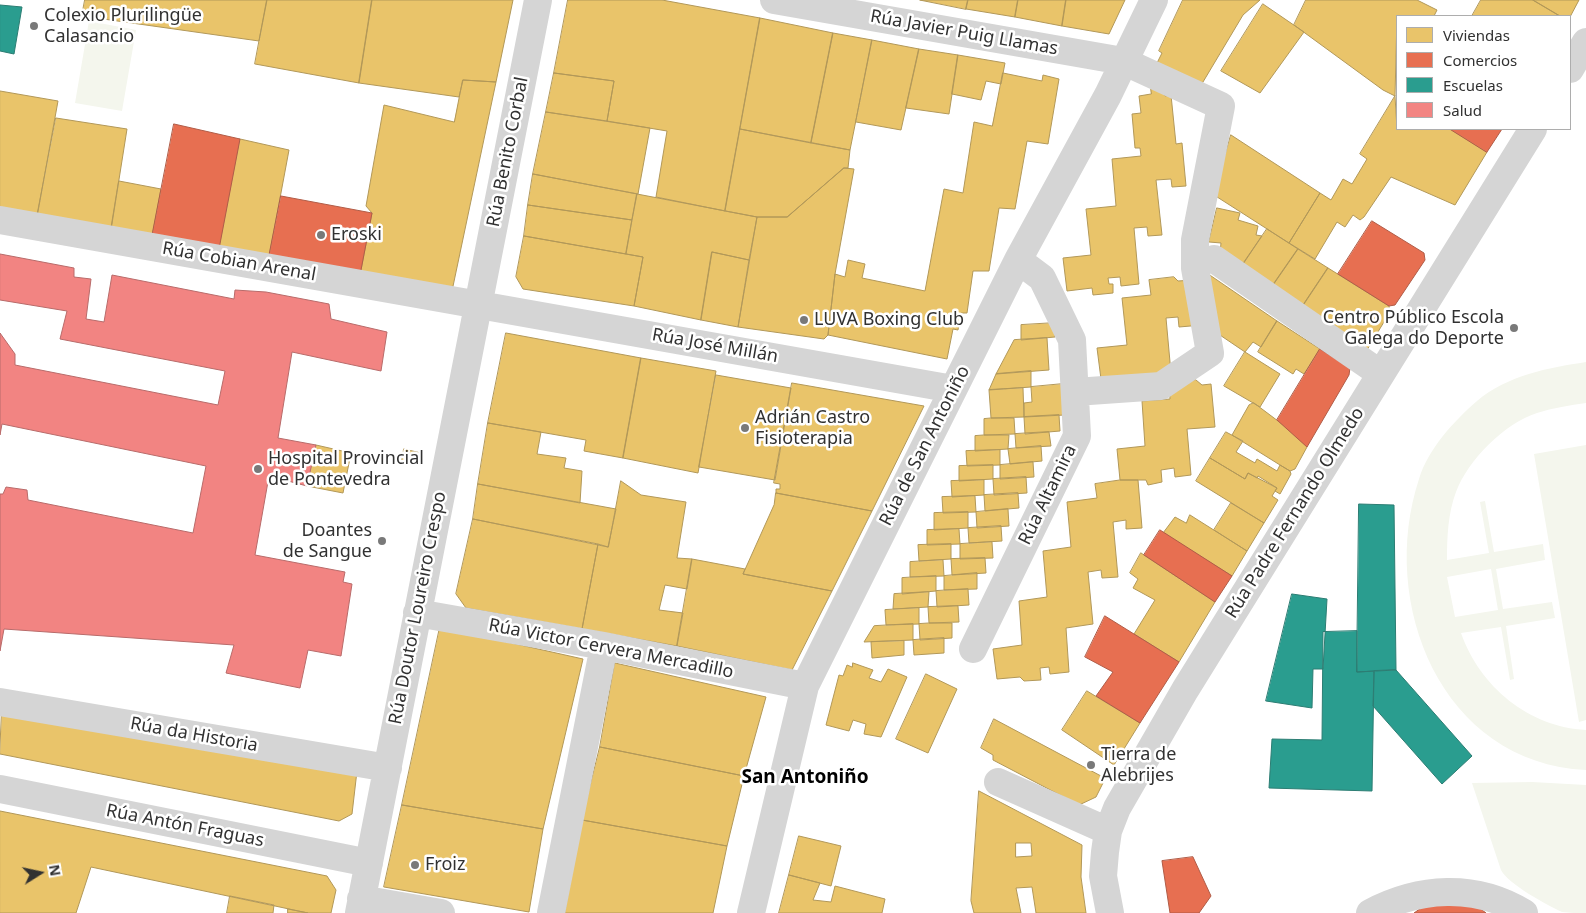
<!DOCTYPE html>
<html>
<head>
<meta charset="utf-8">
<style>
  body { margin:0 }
  #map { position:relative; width:1586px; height:913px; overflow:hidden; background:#fff; font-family:"Noto Sans",sans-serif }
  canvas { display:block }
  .legend { position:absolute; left:1396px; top:15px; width:175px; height:115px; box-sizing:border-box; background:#fff; border:1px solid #adadad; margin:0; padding:6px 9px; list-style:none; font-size:15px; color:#313131 }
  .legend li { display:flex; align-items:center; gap:10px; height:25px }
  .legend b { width:25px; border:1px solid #adadad }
  .north { position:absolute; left:15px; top:848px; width:50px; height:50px; -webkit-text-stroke:4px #fff; paint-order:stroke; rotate:80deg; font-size:14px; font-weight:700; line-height:20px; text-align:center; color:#313131 }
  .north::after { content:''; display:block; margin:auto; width:18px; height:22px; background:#313131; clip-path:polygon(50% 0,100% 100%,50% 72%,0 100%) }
</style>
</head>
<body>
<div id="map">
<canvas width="1586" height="913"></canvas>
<ul class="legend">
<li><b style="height:14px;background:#e9c46a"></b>Viviendas</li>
<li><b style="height:14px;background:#e76f51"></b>Comercios</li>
<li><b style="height:14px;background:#2a9d8f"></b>Escuelas</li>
<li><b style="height:14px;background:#f28482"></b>Salud</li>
</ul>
<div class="north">N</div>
</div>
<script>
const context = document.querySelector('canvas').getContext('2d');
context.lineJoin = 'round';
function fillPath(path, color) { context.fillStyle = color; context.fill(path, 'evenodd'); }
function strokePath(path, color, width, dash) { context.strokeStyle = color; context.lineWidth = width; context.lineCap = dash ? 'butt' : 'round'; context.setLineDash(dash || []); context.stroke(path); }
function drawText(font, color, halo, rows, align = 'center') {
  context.font = font + ' "Noto Sans",sans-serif'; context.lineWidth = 5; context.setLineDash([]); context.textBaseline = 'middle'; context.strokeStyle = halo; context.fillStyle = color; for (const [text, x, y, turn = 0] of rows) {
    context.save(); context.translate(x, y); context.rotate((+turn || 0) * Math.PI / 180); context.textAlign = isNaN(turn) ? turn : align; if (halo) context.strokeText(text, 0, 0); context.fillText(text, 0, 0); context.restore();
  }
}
const green = new Path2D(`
  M89,21L136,30L122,111L75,103Z
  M1586,362V403C1570,405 1553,408 1537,413C1505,423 1468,460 1456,492C1448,513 1447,537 1447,560L1489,553L1480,502L1485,501L1494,552L1543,544L1545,560L1496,569L1503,609L1552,602L1555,618L1506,626L1514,679L1510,680L1501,627L1461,633C1480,687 1529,727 1586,730V770C1441,763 1378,603 1419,479C1428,449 1454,421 1477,401C1508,375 1548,368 1586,362ZM1491,569L1498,610L1455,617L1447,577Z
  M1586,445V720L1579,722L1534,454Z
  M1532,782L1586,785V913C1579,913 1569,913 1562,912C1547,905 1508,884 1501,870L1472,783Z`);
const homes = new Path2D(`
  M85,0H267L259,41L82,16Z
  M267,0H372L359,83L255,64Z
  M372,0H513L496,82L463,80L459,97L359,83Z
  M568,0H662L760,18L725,211L656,197L667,131L607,121L614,81L554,73Z
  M920,0H968L966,9Z
  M968,0H1018L1015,17L966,9Z
  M1018,0H1066L1062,26L1015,17Z
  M1066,0H1125L1109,34L1062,26Z
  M1183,0H1260L1243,15L1200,87L1157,63L1162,53L1159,51Z
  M1306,0H1417L1437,10L1434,16H1397L1395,96L1383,90L1294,25Z
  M1481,0H1533L1560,16H1472Z
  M1533,0H1579L1570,17L1560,16Z
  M1263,4L1304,32L1260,93L1221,71Z
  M760,18L833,33L811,143L740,129Z
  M833,33L872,40L850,150L811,143Z
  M872,40L919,49L901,130L856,122Z
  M919,49L958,55L949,114L906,108Z
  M958,55L1005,63L1001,84L986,81L981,100L952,94Z
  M554,73L614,81L607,121L546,112Z
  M1003,73L1042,81L1043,75L1059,79L1048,144L1027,141L1015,209L999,208L989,271H973L967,313H961L958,330L953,329L947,359L828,335L835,274L845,277L848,260L865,264L862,278L925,291L944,189L963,193L974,122L992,126Z
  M463,80L496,82L452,291L360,275L372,213L366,206L384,105L454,122Z
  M1150,81L1164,85L1165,96L1171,95L1176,144L1182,143L1186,186L1172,187L1171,179L1156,180L1162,235L1148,236L1147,227L1134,228L1139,284L1121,286L1120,277L1108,278L1109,284H1113V293L1093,295L1092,288L1067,291L1063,258L1091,255L1086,209L1116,206L1112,159L1141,156L1140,148H1135L1132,114L1141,113L1139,96L1151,94Z
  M0,91L58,101L37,217L0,211Z
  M1395,96L1397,129H1450L1487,152L1455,205L1391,177L1364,217L1360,220L1353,215L1345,227L1337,222L1315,259L1289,243L1320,193L1331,200L1343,179L1352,184L1367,159L1360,154Z
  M546,112L650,128L638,194L533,174Z
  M56,118L127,129L111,230L37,217Z
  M740,129L850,150L848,168H844L787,217H757L725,211Z
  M1231,135L1320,193L1289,243L1214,195Z
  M240,139L289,150L269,257L219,249Z
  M844,168L854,169L835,274L828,335L824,339L738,327L757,217H787Z
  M533,174L637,194L632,220L528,205Z
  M119,181L161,189L152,237L111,230Z
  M637,194L757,217L749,260L712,252L701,320L634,306L643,257L626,254Z
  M528,205L632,220L626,254L524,236Z
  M1217,208L1240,213L1238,220L1258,226L1256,235L1262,236L1241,267L1220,253L1221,243L1209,242Z
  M1267,229L1298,249L1271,288L1241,267Z
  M524,236L643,257L634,306L523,289L516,277Z
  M1298,249L1328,268L1302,307L1271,288Z
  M712,252L749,260L738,327L701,320Z
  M1198,267L1277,321L1261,347L1253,342L1245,352L1211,329Z
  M1328,268L1389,306L1390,312L1367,350L1302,307Z
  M1174,277L1178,281L1193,280L1202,325L1179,327L1178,317L1166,318L1171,373L1101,379L1097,348L1127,345L1122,298L1151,295L1149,280Z
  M1277,321L1320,349L1304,374L1296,369L1293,374L1258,352Z
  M1055,323V337L1021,340V325Z
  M506,333L641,358L623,458L584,451L586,440L488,423Z
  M1047,338L1049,370L996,374L1014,340Z
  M1245,352L1280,374L1260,407L1224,386Z
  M641,358L716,371L698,473L623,458Z
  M1031,371V387L989,390L996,374Z
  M716,375L791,388L775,480L699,467Z
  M1196,380L1202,385L1211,384L1215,427L1187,429L1191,475L1175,477L1174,468L1161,470L1162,482L1148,485L1146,480H1120L1117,449L1145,446L1142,401L1170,399L1169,383Z
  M792,383L924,406L872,511L776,493V489H780V484L774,483Z
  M1063,384L1065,415L1024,417V403L1032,402L1031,387Z
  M1023,388L1024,417L991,418L989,390Z
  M1254,403L1306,442L1307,447L1295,469L1290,471L1280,465L1232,435L1249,405Z
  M1059,415L1060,431L1025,434L1024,417Z
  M991,418H1014L1015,434L984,435V419Z
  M488,423L541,432L537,454L566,458L564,468L582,471L580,503L478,484Z
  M1049,432L1051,446L1016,448L1015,434Z
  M1226,432L1243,441L1236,452L1255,463L1257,459L1277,471L1280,465L1290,471L1291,474L1280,494L1275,491L1277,488L1258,476L1257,478L1248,473L1245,479L1210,458Z
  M984,435H1009L1008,449L975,451V436Z
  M316,445L351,453L343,493L307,486Z
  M1041,446L1042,461L1010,464L1008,449Z
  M404,449L421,453L419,464L402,461Z
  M1000,450V465L967,466L966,451Z
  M1210,458L1245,479L1248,473L1277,488L1272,496L1278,500L1264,523L1196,481Z
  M1033,462L1034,477L1000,479V465Z
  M993,465V479L959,481V466Z
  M1026,477L1027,493L994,495L993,479Z
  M984,480V495L952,497L951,481Z
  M1120,480H1138L1142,528L1126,529V520L1113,522L1118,577L1102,578L1101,570L1088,572L1093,624L1066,628L1069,672L1050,674L1049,667L1040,668L1041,680L1024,681L1020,677L997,679L993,649L1022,645L1019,601L1047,597L1043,551L1071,547L1067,502L1097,498L1095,484Z
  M621,481L641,495L686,502L677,558L692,559L687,589L665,585L659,610L683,613L677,646L582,629L598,544L608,547Z
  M478,484L616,509L608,547L473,519Z
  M776,493L872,511L832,591L743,574L774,505Z
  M1018,493L1019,508L985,511L984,495Z
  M975,496L976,512L943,513L942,497Z
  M1231,503L1264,523L1247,551L1214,530Z
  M1008,509L1009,526L977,528L976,512Z
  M968,512V528L934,530V513Z
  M1190,515L1247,551L1232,576L1163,533L1175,517L1186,523Z
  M473,519L598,544L582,629L466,608L456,594Z
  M1001,526L1002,541L969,543L968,528Z
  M959,529L960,544L927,545V530Z
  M992,542L993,558L960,559V544Z
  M951,544V559L919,561L918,545Z
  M1141,553L1215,602L1179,662L1134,634L1155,600L1133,588L1138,579L1130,573Z
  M985,558L986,573L952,575L951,559Z
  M692,559L745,569L743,574L832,591L792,670L677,646Z
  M943,560L944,576L910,577V562Z
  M977,573V589L944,590V576Z
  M936,576V591L902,594V578Z
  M968,589L969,605L937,607L936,591Z
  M929,592L928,607L893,609L894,594Z
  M958,606L959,622L929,623L928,607Z
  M919,608V624L886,625L885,610Z
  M929,623H952V638L920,640L919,624Z
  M913,624V640L864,642L874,626Z
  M440,627L583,659L543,829L402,805Z
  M944,638V653L914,655L913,640Z
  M904,641V655L872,658L871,642Z
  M615,663L766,697L744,776L600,747Z
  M853,663L873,670L869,678L881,682L888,669L907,677L881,737L864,734L866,724L853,720L849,731L826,725L839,675L843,676L847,665L852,667Z
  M926,674L957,689L928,753L896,739Z
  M1087,691L1140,723L1114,765L1062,730Z
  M2,709L357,771L352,814L339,821L0,754Z
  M994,719L1101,776L1104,781L1096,797L1079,805L993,760V755L981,748Z
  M600,747L744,776L727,846L582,820Z
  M979,791L1082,845L1081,877L1086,913H1036L1032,887L1016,888L1021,913H974L971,901ZM1016,843H1031L1032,856L1016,857Z
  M402,805L543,829L529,912L384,887Z
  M0,811L327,876L336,890L331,913H308L91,867L76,913H0Z
  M582,820L727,846L713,913H565Z
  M799,836L841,846L831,886L789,875Z
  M789,875L820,883L813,900L831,902L835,886L885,899L882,913H779Z
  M230,896L274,905L273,913H227Z
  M288,909L308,913H288Z`);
const shops = new Path2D(`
  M174,124L240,139L219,249L152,237Z
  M1450,129H1502L1487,152Z
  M281,196L372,213L360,275L269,257Z
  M1372,221L1424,253L1425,260L1395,305L1389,306L1338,274Z
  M1320,349L1350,368L1349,375L1307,447L1277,420Z
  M1160,530L1232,576L1215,602L1144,555Z
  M1105,616L1179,662L1140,723L1096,696L1113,672L1085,657Z
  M1193,857L1211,896L1199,913H1170L1162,861Z
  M1473,903L1486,913H1414L1424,906Z`);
const schools = new Path2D(`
  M0,5L22,7L14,54L0,51Z
  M1359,504L1394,505L1396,670L1357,672Z
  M1292,594L1327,599L1323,669H1313L1312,708L1266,701Z
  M1357,631V672L1374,671L1372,791L1269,788L1272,739L1322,740L1323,632Z
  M1396,670L1472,756L1442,784L1373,706L1374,671Z`);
const health = new Path2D(`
  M0,254L74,268V277L91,279L86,319L104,322L112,275L234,299L235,290L266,292L329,304L331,319L387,332L381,371L292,352L278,438L316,445L307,486L269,476L255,555L345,572L343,582L352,584L341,656L308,650L300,688L226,673L234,645L4,629L0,651V494H3L6,487L27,490L28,500L193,533L206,466L2,424L0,435V333L15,354V365L218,405L225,371L60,339L67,311L0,300Z`);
const minor = new Path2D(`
  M774,0L1123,61L1221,106L1195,240V268L1210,353L1161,386L1075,392
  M1570,69L1586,42
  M0,220L953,389
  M1214,259L1381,374
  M417,613L604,646L805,686
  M973,649L1077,436L1072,340L1042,278L1018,260
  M0,702L388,768
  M998,782L1108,831
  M0,789L369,863
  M361,899L441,913
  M359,913L538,0
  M551,913L604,646
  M751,913L805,686L1018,260L1108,95L1154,0
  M1110,913L1103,876L1105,852L1108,831L1117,808L1185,690L1533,129
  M1370,913C1419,887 1475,883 1524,913`);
const markers = [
  [34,26,5,"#797979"],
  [321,235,5,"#797979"],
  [804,320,5,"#797979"],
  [1514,328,5,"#797979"],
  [745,428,5,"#797979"],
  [258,469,5,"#797979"],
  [382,541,5,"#797979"],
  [1091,765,5,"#797979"],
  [415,865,5,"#797979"]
];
const poiNames = [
  ["Colexio Plurilingüe",44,16],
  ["Calasancio",44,37],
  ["Eroski",331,235],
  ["Centro Público Escola",1504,318,"right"],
  ["Galega do Deporte",1504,339,"right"],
  ["LUVA Boxing Club",814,320],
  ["Adrián Castro",755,418],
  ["Fisioterapia",755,439],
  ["Hospital Provincial",268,459],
  ["de Pontevedra",268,480],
  ["Doantes",372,531,"right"],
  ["de Sangue",372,552,"right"],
  ["Tierra de",1101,755],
  ["Alebrijes",1101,776],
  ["Froiz",425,865]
];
const streetNames = [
  ["Rúa Javier Puig Llamas",964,33,10],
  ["Rúa Benito Corbal",508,152,-79],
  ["Rúa Cobian Arenal",239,262,10],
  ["Rúa José Millán",715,346,10],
  ["Rúa de San Antoniño",925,446,-63],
  ["Rúa Altamira",1048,495,-64],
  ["Rúa Padre Fernando Olmedo",1295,513,-58],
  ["Rúa Doutor Loureiro Crespo",418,608,-79],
  ["Rúa Victor Cervera Mercadillo",611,649,11],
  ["Rúa da Historia",194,735,10],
  ["Rúa Antón Fraguas",185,826,11]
];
const neighbourhoodNames = [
  ["San Antoniño",805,778]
];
fillPath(green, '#f4f6ed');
fillPath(homes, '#e9c46a');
strokePath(homes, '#b29859', 1);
fillPath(shops, '#e76f51');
strokePath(shops, '#b05c47', 1);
fillPath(schools, '#2a9d8f');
strokePath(schools, '#2c7d73', 1);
fillPath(health, '#f28482');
strokePath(health, '#b86b6a', 1);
strokePath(minor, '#d5d5d5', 28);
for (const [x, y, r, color] of markers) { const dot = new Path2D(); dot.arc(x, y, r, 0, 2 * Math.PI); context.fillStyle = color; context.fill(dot); strokePath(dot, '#fff', 2); }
drawText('18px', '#313131', '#fff', poiNames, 'left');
drawText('18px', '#313131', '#fff', streetNames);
drawText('bold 19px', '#000', '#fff', neighbourhoodNames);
</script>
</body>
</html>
